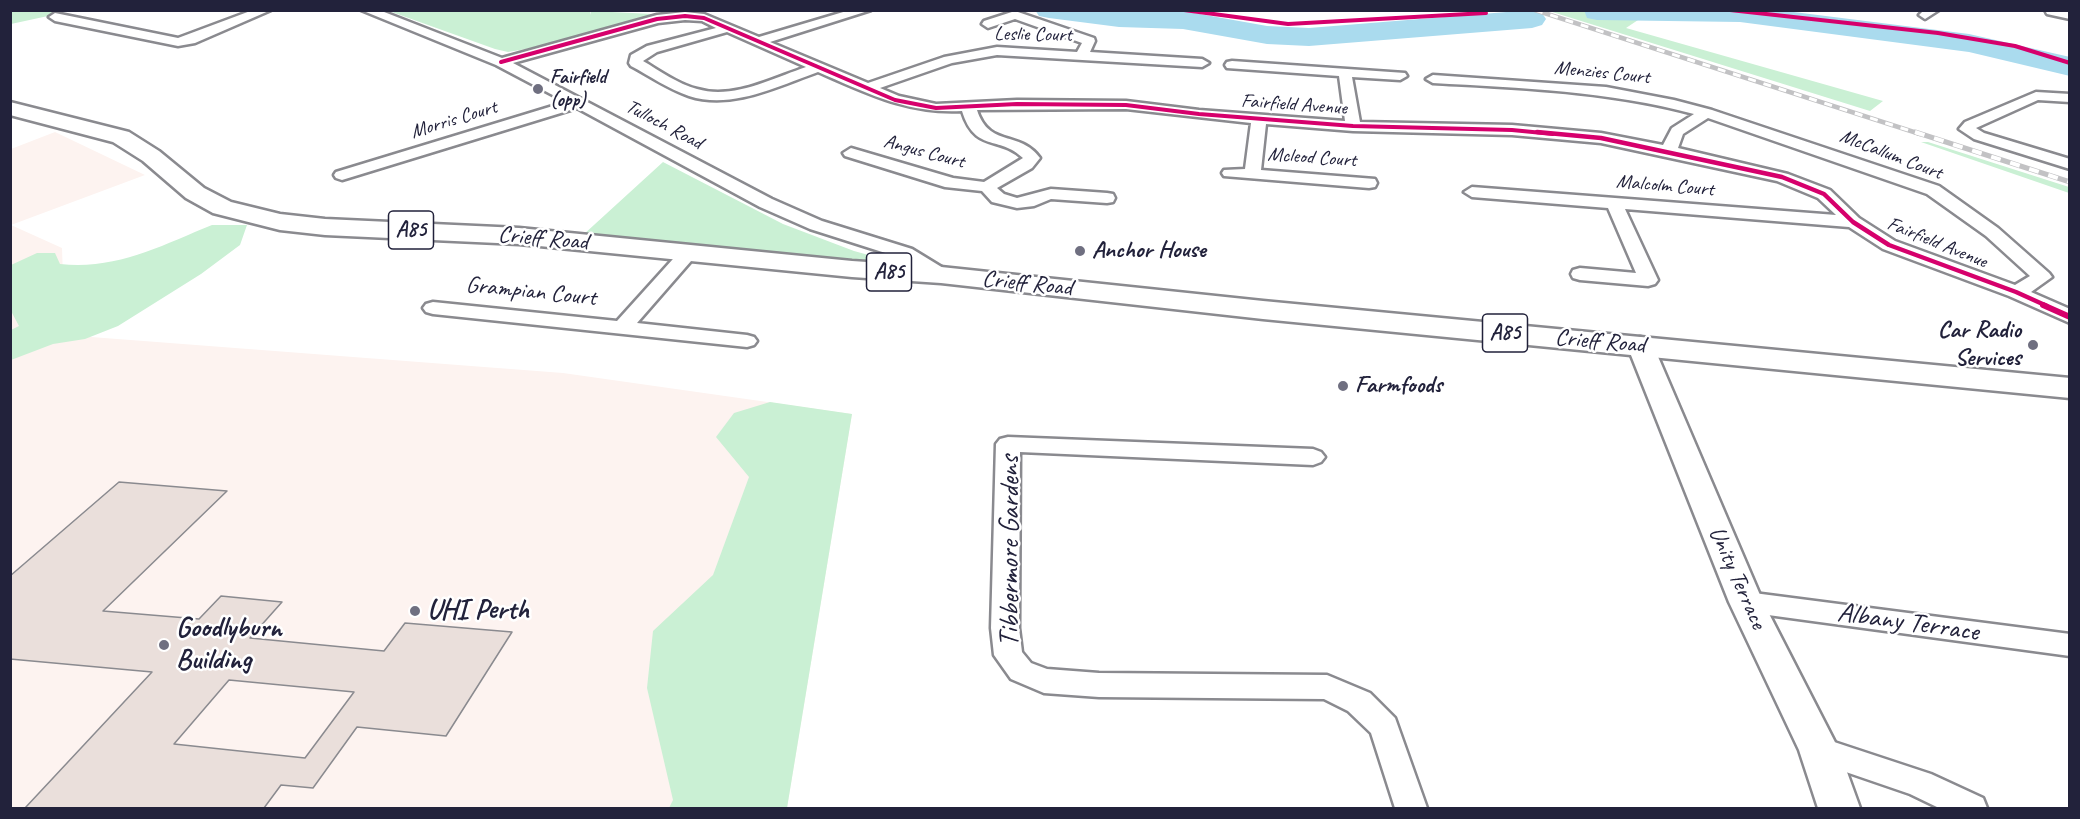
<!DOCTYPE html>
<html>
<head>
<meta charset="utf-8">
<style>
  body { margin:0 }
  #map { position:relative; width:2080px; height:819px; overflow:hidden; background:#fff; font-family:Caveat,sans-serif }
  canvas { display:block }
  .frame { position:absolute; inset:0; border:12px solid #22223b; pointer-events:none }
</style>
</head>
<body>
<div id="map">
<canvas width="2080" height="819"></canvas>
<div class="frame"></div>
</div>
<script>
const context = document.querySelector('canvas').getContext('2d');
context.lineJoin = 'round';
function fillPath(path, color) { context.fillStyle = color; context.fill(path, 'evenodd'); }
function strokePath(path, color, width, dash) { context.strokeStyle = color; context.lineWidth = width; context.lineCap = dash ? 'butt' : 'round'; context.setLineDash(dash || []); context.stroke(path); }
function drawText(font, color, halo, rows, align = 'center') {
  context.font = font + ' Caveat,sans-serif'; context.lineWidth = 5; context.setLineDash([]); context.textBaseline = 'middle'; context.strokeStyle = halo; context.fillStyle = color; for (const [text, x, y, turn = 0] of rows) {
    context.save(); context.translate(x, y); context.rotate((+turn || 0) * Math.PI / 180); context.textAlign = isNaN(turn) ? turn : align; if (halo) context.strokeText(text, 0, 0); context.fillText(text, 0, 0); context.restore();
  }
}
const built = new Path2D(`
  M55,132L145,175L11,225L62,248L65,335L563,373L852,414L787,808H11V149Z`);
const green = new Path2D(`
  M11,10H58V11L48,16L11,24Z
  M590,10V15L591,11L653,14L670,11V13L526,49L508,52L495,49L389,11Z
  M1549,11H1630L1644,16L1626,28L1883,101L1870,111Z
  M1921,142H1928L2069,187V193Z
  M663,162L783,224L854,251L898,263V266L583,235Z
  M212,225H247L240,245L201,274L118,326L85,339L53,344L11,360V330L19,326L11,311V265L37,253H55L60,264C117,270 160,246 212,225Z
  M770,402L852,414L787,808H669L673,800L647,688L653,631L713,575L749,477L716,437L734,413Z`);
const river = new Path2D(`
  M1035,10L1183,11L1267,26L1309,28L1531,10L1542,13L1546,19L1542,25L1532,28L1309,46L1267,44L1183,29L1119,27L1049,18L1039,16Z
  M1584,10H1778L1969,34L2070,57V76L1969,52L1740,22L1597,20L1587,18Z`);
const building = new Path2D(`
  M119,482L227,491L103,611L199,619L221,596L282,602L250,638L384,651L405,623L512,632L446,736L357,727L313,788L281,785L264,808H25L152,672L10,659V576ZM229,680L354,692L305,758L174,744Z`);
const minor = new Path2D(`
  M253,10H271L195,43L178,46L55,21L49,17L55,13L178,38Z
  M361,10H379L502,58L657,15L685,12L704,14L759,37L850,10H871L770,42L868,83L944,57L997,47L1077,52L1082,43L1015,19L988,28L982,24L984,21L1015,11L1094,38L1095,41L1090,52L1202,59L1209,63L1202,67L997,55L952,63L880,88L899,96L936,104L1017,100L1126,101L1199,110L1345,121L1339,76L1227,68L1225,65L1227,62L1232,61L1405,73L1407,76L1400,80L1352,77L1360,122L1512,125L1601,133L1663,145L1672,128L1694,114C1609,91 1521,88 1433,83L1426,79L1433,75L1606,87L1674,100L1712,110L1939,186L1998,228L2049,273L2052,277L2031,292L2070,309V323L2009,296L1883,249L1849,227L1625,209L1658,280L1655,284L1648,286L1580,280L1573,278L1571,274L1573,270L1580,268L1636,273L1608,208L1472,197L1464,192L1472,187L1836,215L1818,198L1777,181L1601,143L1512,135L1353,131L1266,124L1261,170L1375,179L1377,183L1375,187L1369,188L1224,176L1222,173L1224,170L1245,169L1251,123L1126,109L977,110C989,148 1020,130 1040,158L1032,168L997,188L1004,194L1017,198L1051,189L1107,193L1113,194L1115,198L1113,202L1107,203L1051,199L1034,206L1017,208L992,202L982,191L945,187L845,156L843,153L851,148L953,178L984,182L1023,158C999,135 975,153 962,111C907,114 867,93 818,72C778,86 732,110 689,96C668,89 650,76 631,66L629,63L631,55L647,46L716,28L702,21L685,20L658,23L513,63L772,199L822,221L912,249L948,271L950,275L948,279H934L898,257L810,229L760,207L577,108L342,180L336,178L334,175L336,172L566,102L496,65ZM727,32L806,67C773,78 733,100 697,89C678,84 660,71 643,61L657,52ZM1708,118L1927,194L1986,236L2030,276L2015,285L1895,241L1859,218L1830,190L1788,174L1678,148L1683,134Z
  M1924,10H1939L1925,19L1919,15Z
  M2036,92L2070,94V102L2038,100L1976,128L1984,133L2070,159V169L1974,139L1959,129L1965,122Z
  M689,247L696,249L698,253L637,323L747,335L754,337L757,341L754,345L747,347L433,314L426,312L423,308L426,304L433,302L617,321L682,249Z
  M1008,437L1313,449L1321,452L1325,457L1321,462L1313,465L1020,452L1019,628L1022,652L1031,663L1047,669L1099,673L1327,675L1370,693L1395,718L1427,808H1395L1371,733L1348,711L1324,699L1099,697L1044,693L1011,679L994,655L991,628L996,444L1000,439Z
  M1746,592L2070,634V656L1746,612L1736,609L1732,602L1736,595Z
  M1819,737L1931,774L1983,798L1987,808H1939L1910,794L1808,759L1803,750L1808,741Z`);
const tertiary = new Path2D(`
  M1640,337L1649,339L1653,345L1763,602L1839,750L1860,808H1818L1799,750L1729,602L1627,345L1631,339Z`);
const primary = new Path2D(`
  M2045,10H2070V19L2047,14Z
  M10,102L129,132L159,151L204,188L231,202L280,214L325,219L519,228L852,261L941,267L1263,301L2070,378V398L1263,319L941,283L852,277L519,244L325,235L280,230L213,213L186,198L143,161L113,142L10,115Z`);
const railFar1 = new Path2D(`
  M1535,10L1920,134`);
const rail = new Path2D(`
  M1915,132L2070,182`);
const cyclewayFar2 = new Path2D(`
  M1184,10L1288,24L1486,13
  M1730,10L1938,33L2015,46L2070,63
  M501,62L657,19L685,16L704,18L895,100L936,108L1017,104L1126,105L1199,114L1353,126L1512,130L1553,134`);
const cyclewayFar1 = new Path2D(`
  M1537,132L1601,138L1782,177L1824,194L1853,222L1889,245L2016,292L2047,306`);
const cycleway = new Path2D(`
  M2043,305L2070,317`);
const markers = [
  [538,89,6,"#6f6f80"],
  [1080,251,6,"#6f6f80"],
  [2033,345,6,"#6f6f80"],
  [1343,386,6,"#6f6f80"],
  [415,611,6,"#6f6f80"],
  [164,645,6,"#6f6f80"]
];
const farStreetnames = [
  ["Leslie Court",1033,35,1],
  ["Menzies Court",1602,73,6],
  ["Fairfield Avenue",1294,105,4],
  ["Morris Court",454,120,-17],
  ["Tulloch Road",664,125,28],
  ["Angus Court",924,152,15],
  ["McCallum Court",1891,155,21],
  ["Mcleod Court",1312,158,4],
  ["Malcolm Court",1665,186,5],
  ["Fairfield Avenue",1937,243,22]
];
const farPoinames = [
  ["Fairfield",550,78],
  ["(opp)",550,101]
];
const shields = [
  [411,230,45],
  [889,272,45],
  [1505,333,45]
];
const shieldNames = [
  ["A85",411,230],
  ["A85",889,272],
  ["A85",1505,333]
];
const streetNames = [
  ["Crieff Road",543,239,5],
  ["Crieff Road",1027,284,6],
  ["Grampian Court",531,292,6],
  ["Crieff Road",1600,342,5],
  ["Unity Terrace",1737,578,66]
];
const poiNames = [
  ["Anchor House",1092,251],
  ["Car Radio",2021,331,"right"],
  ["Services",2021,359,"right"],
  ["Farmfoods",1355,386]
];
const nearStreetnames = [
  ["Tibbermore Gardens",1011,551,-90],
  ["Albany Terrace",1908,623,8]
];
const nearPoinames = [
  ["UHI Perth",427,611],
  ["Goodlyburn",176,629],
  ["Building",176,661]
];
fillPath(built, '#fdf3f0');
fillPath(green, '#caf0d4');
fillPath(river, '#aadbee');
fillPath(building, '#eadfdb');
strokePath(building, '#8a8a8f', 1.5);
strokePath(minor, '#8a8a8f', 5);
strokePath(tertiary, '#8a8a8f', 5);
strokePath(primary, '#8a8a8f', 5);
fillPath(minor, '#fff');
fillPath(tertiary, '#fff');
fillPath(primary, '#fff');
strokePath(railFar1, '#c2c2c4', 4.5);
strokePath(rail, '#c2c2c4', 5);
strokePath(railFar1, '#fff', 3, [8]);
strokePath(rail, '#fff', 4, [10]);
strokePath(cyclewayFar2, '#d6006c', 4);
strokePath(cyclewayFar1, '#d6006c', 4.5);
strokePath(cycleway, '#d6006c', 6);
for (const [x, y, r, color] of markers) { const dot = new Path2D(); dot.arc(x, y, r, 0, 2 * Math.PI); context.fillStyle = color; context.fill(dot); strokePath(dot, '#fff', 2); }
drawText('20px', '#22223b', '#fff', farStreetnames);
drawText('bold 20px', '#22223b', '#fff', farPoinames, 'left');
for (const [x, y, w] of shields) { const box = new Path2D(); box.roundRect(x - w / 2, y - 19, w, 38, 4.5); context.fillStyle = '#fff'; context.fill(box); strokePath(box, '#22223b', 1.5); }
drawText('bold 22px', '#22223b', null, shieldNames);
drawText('24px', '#22223b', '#fff', streetNames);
drawText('bold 24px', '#22223b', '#fff', poiNames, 'left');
drawText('28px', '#22223b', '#fff', nearStreetnames);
drawText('bold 28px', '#22223b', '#fff', nearPoinames, 'left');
</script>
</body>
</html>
